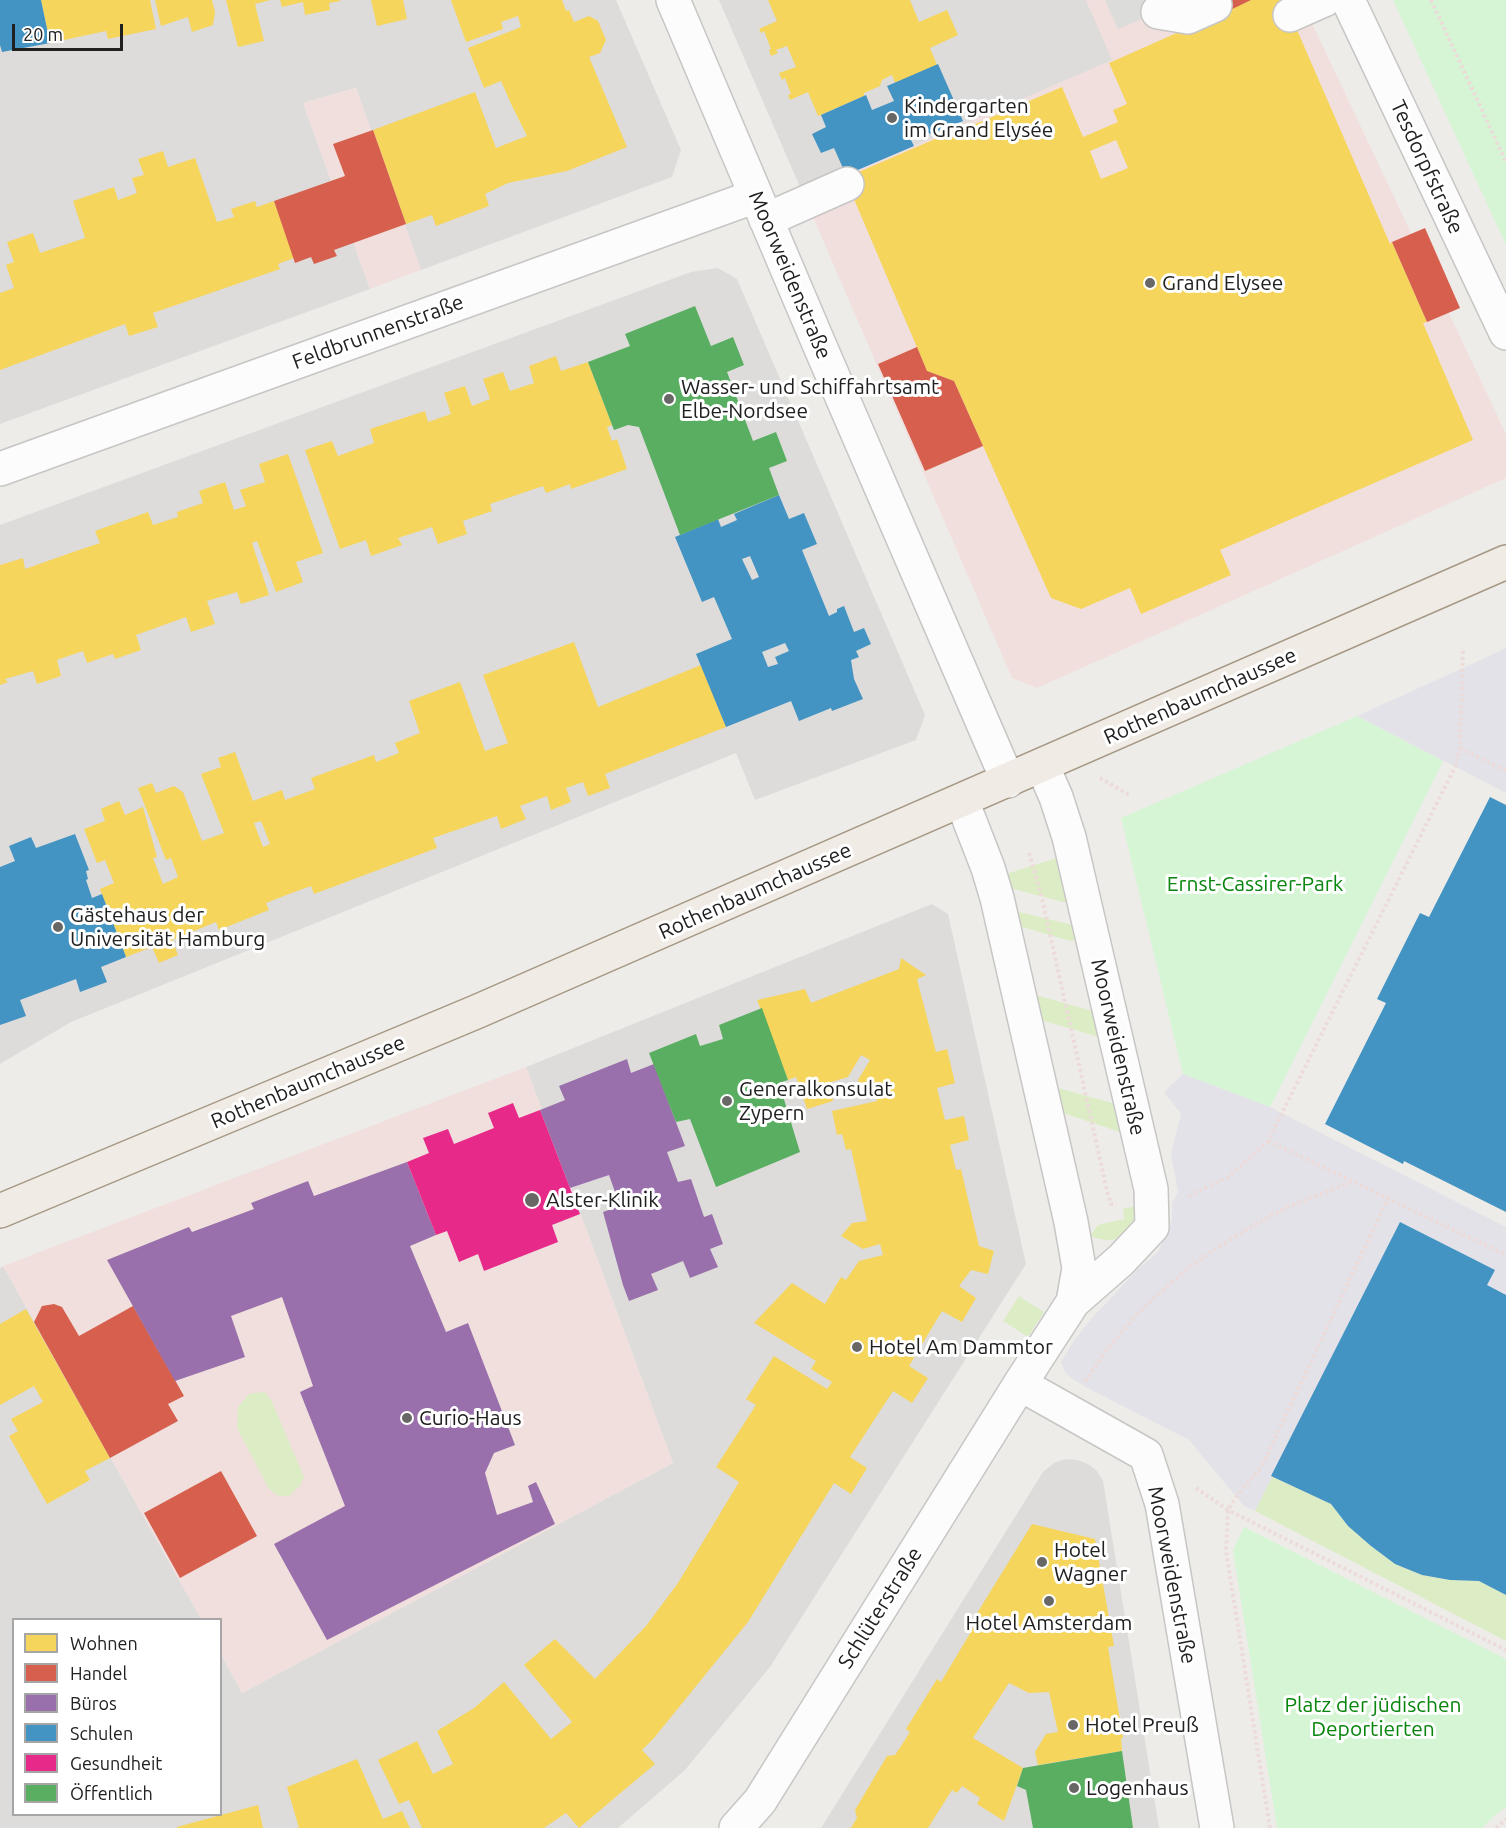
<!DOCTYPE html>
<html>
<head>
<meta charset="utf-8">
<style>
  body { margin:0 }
  #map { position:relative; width:1506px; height:1828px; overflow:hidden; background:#eeece9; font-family:Ubuntu,sans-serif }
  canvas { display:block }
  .legend { position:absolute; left:12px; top:1618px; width:210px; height:198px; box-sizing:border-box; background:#fff; border:2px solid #a6a6a6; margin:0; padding:8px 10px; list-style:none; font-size:18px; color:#202020 }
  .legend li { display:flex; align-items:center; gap:12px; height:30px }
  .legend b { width:30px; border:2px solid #a6a6a6 }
  .scale { position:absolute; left:12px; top:24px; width:111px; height:27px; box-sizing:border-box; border:3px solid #202020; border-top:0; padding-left:8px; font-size:18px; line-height:21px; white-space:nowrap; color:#202020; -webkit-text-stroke:4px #fff; paint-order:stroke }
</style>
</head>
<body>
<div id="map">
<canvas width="1506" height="1828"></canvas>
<ul class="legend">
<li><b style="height:16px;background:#f6d55c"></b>Wohnen</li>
<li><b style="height:16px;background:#d6604d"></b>Handel</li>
<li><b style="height:16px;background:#9970ab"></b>Büros</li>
<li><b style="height:16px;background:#4393c3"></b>Schulen</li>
<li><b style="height:16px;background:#e7298a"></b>Gesundheit</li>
<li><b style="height:16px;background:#5aae61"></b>Öffentlich</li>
</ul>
<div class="scale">20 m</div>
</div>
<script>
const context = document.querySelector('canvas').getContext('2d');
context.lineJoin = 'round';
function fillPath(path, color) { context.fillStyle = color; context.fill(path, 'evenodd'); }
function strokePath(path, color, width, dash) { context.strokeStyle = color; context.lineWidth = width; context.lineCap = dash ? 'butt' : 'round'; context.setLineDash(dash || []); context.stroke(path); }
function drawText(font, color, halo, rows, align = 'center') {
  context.font = font + ' Ubuntu,sans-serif'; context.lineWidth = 6; context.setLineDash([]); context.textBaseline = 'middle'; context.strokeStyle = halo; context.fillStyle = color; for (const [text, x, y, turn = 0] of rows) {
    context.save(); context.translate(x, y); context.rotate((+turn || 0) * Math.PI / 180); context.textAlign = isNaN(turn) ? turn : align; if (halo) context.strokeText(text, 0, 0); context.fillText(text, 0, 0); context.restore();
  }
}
const residential = new Path2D(`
  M0,0H616L681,150L672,177L421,270L356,88L303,103L370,289L0,424Z
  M719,0H1086L1113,60L803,194Z
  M718,268L737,279L925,715L916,740L755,800L736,753L71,1022L0,1064V525L691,272Z
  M932,904L948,914L1026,1264L770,1667L685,1770L618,1828H0V1268L3,1266L201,1619L14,1620V1814H220L221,1654L242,1693L673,1463L526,1067Z
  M1065,1459L1077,1460L1088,1464L1097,1471L1103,1481L1159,1828H821L1043,1472L1054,1463Z`);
const commercial = new Path2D(`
  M1086,0H1301L1506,434V478L1037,688L1012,678L803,194L1112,60Z
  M356,88L421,270L370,289L303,103Z
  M526,1067L673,1463L242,1693L221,1654L220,1620L201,1619L3,1266Z`);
const religious = new Path2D(`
  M1105,0H1182L1183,2L1118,29Z`);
const grass = new Path2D(`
  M1060,857L1071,904L1009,888L1006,874Z
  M1015,911L1073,925L1077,940L1070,941L1019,926Z
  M1036,995L1096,1012L1102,1038L1041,1020Z
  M1054,1087L1116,1104L1123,1133L1060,1112Z
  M1139,1205C1132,1234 1120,1247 1090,1236L1098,1225L1124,1219L1123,1209Z
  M1019,1296L1044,1312L1028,1337L1003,1321Z
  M265,1392L272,1402L304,1477L300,1486L289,1496H279L269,1489L237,1428L238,1407L249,1394Z
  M1271,1476L1331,1504L1348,1526L1371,1546L1395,1564L1422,1575L1450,1580L1479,1581L1506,1595V1641L1255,1511Z`);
const park = new Path2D(`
  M1393,0H1506V245L1405,26Z
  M1357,716L1443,761L1270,1107L1183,1074L1121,818Z
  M1244,1527L1506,1659V1807L1495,1815L1482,1828H1277L1233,1550Z`);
const plaza = new Path2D(`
  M1506,648V793L1357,716L1474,663Z
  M1183,1074L1270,1107L1506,1227V1295L1487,1285L1494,1270L1400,1222L1255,1511L1244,1506L1189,1440L1082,1385L1066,1374L1061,1362L1073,1342L1092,1318L1138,1269L1158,1252L1172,1220V1203L1178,1192L1171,1154L1181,1114L1164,1092Z`);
const homes = new Path2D(`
  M41,0H150L156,29L108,39L106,31L50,43Z
  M155,0H212L215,12L213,25L192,32L188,17L161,26Z
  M226,0H270L255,4L264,41L238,47Z
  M280,0H340V1L329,3L330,10L305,15L303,2L282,7Z
  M371,0H403L407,19L377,26Z
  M451,0H562L566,11L569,10L574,22L589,16L598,21L606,40L600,53L589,57L627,147L567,171L508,183L485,194L489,206L436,226L432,215L406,224L373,130L475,92L496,148L527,136L512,106L501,81L484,88L468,48L521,27L518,16L501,22L503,29L466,42Z
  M768,0H910L919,22L947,10L958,35L930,48L937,65L895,83L892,75L882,80L880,86L864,93V96L818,116L808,92L790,100L788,95L791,94L785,78L782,80L779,73L796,67L787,46L776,50L778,53L771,56L769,50L771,49L764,31L761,33L759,29L777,21Z
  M1251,0H1284L1390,244L1392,242L1427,322L1423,323L1473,440L1220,550L1231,575L1141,614L1130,588L1081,609L1051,598L954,381L927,371L845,178L965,126L966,128L1062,87L1083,137L1118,122L1113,110L1127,104L1109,63ZM1116,140L1128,168L1101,179L1090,151Z
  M163,151L168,167L195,158L217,222L234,217L231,209L255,201L257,207L274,201L294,258L278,264L280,269L153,313L158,327L129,336L125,324L0,370V293L14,288L6,265L14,262L7,242L33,233L40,253L85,238L73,201L114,187L118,200L137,193L132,178L144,175L138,159Z
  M556,356L561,371L588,362L612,425L607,427L612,441L617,439L627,469L571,489L570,484L546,493L543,486L490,504L492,511L463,521L467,534L438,544L432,527L398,538L402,545L371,556L366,540L340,549L305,450L332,441L338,456L374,443L370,429L425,411L428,422L451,414L444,393L465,386L472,406L490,399L483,379L503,372L510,391L534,383L529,366Z
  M288,454L323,553L296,562L303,582L276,592L257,541L252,543L269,595L241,604L237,592L207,601L215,624L191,632L186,617L136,635L141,650L115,659L113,654L87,663L83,651L57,660L61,676L37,684L33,671L5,679L8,682L0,685V565L23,558L25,569L76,551L100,543L95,531L148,512L153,525L178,517L177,512L203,503L199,491L225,482L234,510L246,506L240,490L265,482L259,464Z
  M574,642L598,707L701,665L726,727L605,774L610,788L588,796L583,782L566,788L571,802L551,810L547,796L520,806L526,819L501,829L497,816L433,838L437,848L314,894L311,886L289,894L266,903L269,910L219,930L216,922L172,940L178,955L159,963L152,947L126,957L100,889L114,883L105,860L97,863L84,829L105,821L101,809L119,801L125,815L143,807L157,857L153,858L163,884L178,877L171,858L166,860L138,788L152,783L156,793L174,786L183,792L202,841L224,833L201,774L221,767L218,758L235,752L253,801L282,790L285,800L315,789L311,778L374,755L376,762L399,753L395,743L420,733L409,701L460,682L485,751L508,743L483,675ZM261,821L270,844L263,847L254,823Z
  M901,958L926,975L917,979L936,1052L947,1049L955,1083L937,1088L945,1120L964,1116L969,1140L950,1145L956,1170L961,1169L979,1246L994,1251L988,1274L971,1270L959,1286L976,1298L962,1322L942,1311L909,1366L928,1378L912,1403L893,1391L850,1457L867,1468L851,1494L834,1483L748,1622L654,1738L642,1750L655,1764L579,1828L566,1813L544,1828H422L409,1800L399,1804L378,1760L417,1741L433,1774L453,1764L437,1731L474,1708L504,1682L551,1739L572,1722L524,1665L555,1639L595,1679L646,1626L678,1583L739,1482L716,1467L756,1405L746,1399L774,1356L827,1389L832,1382L811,1369L816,1361L754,1323L792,1283L825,1304L841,1277L846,1280L859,1261L883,1255L880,1244L863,1249L841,1236L852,1223L867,1221L851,1149L846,1150L842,1134L837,1135L832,1111L877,1101L875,1093L863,1097L858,1080L870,1060L861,1055L848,1077L828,1083L833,1101L807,1109L796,1077L788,1080L757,1000L805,989L811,1003L899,969Z
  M26,1309L110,1458L85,1471L90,1480L47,1504L9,1436L18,1431L11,1419L43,1402L34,1386L0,1405V1324Z
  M1032,1524L1095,1539L1114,1646L1108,1647L1123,1738H1121L1122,1751L1038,1765L1035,1752L1046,1734L1058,1732L1049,1692L1029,1693L1009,1683L973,1738L1023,1768L1004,1821L977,1804L980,1798L962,1786L957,1793L952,1790L928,1828H851L857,1818L855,1810L887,1756L895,1755L903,1743L910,1732L906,1729L937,1679L941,1682L975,1625L971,1623Z
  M357,1759L383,1819L402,1811L410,1828H299L287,1787Z
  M258,1805L263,1828H177V1827Z`);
const shops = new Path2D(`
  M1213,0H1251L1220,15Z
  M373,130L406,224L334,250L337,256L314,264L311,257L295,263L274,201L345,176L333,144Z
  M1425,228L1460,308L1427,322L1392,242Z
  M917,347L927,371L954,381L983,446L925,471L878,364Z
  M54,1304L62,1307L79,1336L133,1306L184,1396L168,1404L178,1421L110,1458L34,1322L42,1306Z
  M221,1471L257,1536L180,1578L144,1513Z`);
const offices = new Path2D(`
  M627,1059L631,1073L654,1064L685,1146L667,1152L678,1182L691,1179L704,1217L712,1214L723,1244L710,1249L718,1267L690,1278L683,1261L651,1274L658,1290L629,1301L623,1285L603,1212L620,1206L609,1175L570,1188L540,1110L565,1100L559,1086Z
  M407,1162L436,1235L410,1246L446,1332L468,1323L515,1445L494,1453L485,1473L497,1515L533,1502L528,1486L536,1482L555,1524L327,1640L274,1544L345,1506L300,1392L313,1386L282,1297L231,1316L245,1357L175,1381L107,1260L189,1227L192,1232L254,1209L251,1203L308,1181L314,1196Z`);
const schools = new Path2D(`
  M0,0H41L50,43L2,52L0,45Z
  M938,64L963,121L930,134L926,131L910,138L914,146L846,175L834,148L821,153L812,134L826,127L821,115L866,95L872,110L894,101L887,86Z
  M779,495L789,519L804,513L817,544L802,550L829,616L837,612V609L844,606L854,632L864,628L871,644L856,651L859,657L851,660L854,679L863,699L832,711L831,708L799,721L791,701L726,727L696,654L732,639L714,597L702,602L675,537L718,519L721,527L737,520L734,514ZM750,556L759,577L752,580L742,559ZM785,643L789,651L775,657L778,664L768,667L762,652Z
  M1490,797L1506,805V1212L1404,1161L1403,1164L1325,1124L1386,1003L1377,999L1420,913L1429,917Z
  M75,834L89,870L86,871L88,879L86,880L92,898L102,894L126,957L101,967L107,982L80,992L76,979L20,1000L26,1016L0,1025V867L15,861L9,846L31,837L36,848Z
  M1400,1222L1495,1270L1487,1285L1506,1295V1595L1479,1581L1450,1580L1422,1575L1395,1564L1371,1546L1348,1526L1331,1504L1271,1476Z`);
const health = new Path2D(`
  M513,1103L519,1118L540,1110L580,1214L552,1225L558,1242L484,1271L478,1254L459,1262L447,1231L436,1235L407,1162L429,1153L423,1138L448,1129L454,1144L494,1128L488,1113Z`);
const public = new Path2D(`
  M695,306L711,346L733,337L744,365L727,372L753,441L776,432L787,461L769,468L779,495L680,535L639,427L628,425L614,430L588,362L630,346L625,334Z
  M762,1008L788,1080L779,1083L800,1152L716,1187L690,1119L676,1122L649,1053L696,1034L700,1046L723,1039L719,1025Z
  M1122,1751L1133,1828H1033L1026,1790L1017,1786L1023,1768Z`);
const path = new Path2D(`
  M1431,0L1506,162
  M1460,748L1506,771
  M1100,778L1131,796
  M1029,853L1042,898L1107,1191L1111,1204L1117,1203
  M1268,1141L1506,1255
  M1188,1196L1228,1177L1268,1141L1455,767L1460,748L1463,649
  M1085,1382C1133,1305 1197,1255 1276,1213C1300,1200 1328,1192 1353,1181
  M1196,1488L1228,1510L1506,1650
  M1270,1828L1226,1551L1228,1510L1236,1497L1262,1466L1388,1198
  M1496,1828L1506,1819`);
const minor = new Path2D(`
  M673,0L819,344L1008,781
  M1348,0L1506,333
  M1158,12L1188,17L1215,5
  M1290,15L1324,0
  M766,220L847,184
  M0,469L756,196
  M962,801L988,868L997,898L1071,1222L1079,1268L1073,1302
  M1020,1384L1146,1455L1162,1504L1217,1828
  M736,1828L760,1801L1020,1384L1073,1302L1121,1260L1152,1227L1151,1189L1069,837L1056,797L1042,765`);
const major = new Path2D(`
  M0,1211L476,1012L1506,562`);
const markers = [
  [892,118,6,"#686766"],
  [1150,283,6,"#686766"],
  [669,399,6,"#686766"],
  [58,927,6,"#686766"],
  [727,1101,6,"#686766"],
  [532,1200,8,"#686766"],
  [857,1347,6,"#686766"],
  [407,1418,6,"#686766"],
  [1042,1562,6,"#686766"],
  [1049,1601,6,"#686766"],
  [1073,1725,6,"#686766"],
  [1074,1788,6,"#686766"]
];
const poiNames = [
  ["Kindergarten",904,106],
  ["im Grand Elysée",904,130],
  ["Grand Elysee",1162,283],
  ["Wasser- und Schiffahrtsamt",681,387],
  ["Elbe-Nordsee",681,411],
  ["Gästehaus der",70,915],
  ["Universität Hamburg",70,939],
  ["Generalkonsulat",739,1089],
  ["Zypern",739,1113],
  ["Alster-Klinik",546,1200],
  ["Hotel Am Dammtor",869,1347],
  ["Curio-Haus",419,1418],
  ["Hotel",1054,1550],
  ["Wagner",1054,1574],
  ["Hotel Amsterdam",1049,1623,"center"],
  ["Hotel Preuß",1085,1725],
  ["Logenhaus",1086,1788]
];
const streetNames = [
  ["Tesdorpfstraße",1427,167,65],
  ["Moorweidenstraße",790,275,67],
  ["Feldbrunnenstraße",378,332,-20],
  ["Rothenbaumchaussee",1200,696,-24],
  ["Rothenbaumchaussee",755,891,-24],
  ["Moorweidenstraße",1118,1047,77],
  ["Rothenbaumchaussee",308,1082,-23],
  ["Moorweidenstraße",1172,1575,79],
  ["Schlüterstraße",880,1608,-58]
];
const parkNames = [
  ["Ernst-Cassirer-Park",1255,884],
  ["Platz der jüdischen",1373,1705],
  ["Deportierten",1373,1729]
];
fillPath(residential, '#dddcda');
fillPath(commercial, '#f0dfdd');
fillPath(religious, '#dcdcda');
fillPath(grass, '#dcedc6');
fillPath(park, '#d5f5d5');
fillPath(plaza, '#e3e2e8');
fillPath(homes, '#f6d55c');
fillPath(shops, '#d6604d');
fillPath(offices, '#9970ab');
fillPath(schools, '#4393c3');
fillPath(health, '#e7298a');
fillPath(public, '#5aae61');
strokePath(minor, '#c7c6c5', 36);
strokePath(major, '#a59884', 36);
strokePath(path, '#ecdbd9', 4, [3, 3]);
strokePath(minor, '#fcfcfc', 33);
strokePath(major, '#f1ebe5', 33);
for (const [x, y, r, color] of markers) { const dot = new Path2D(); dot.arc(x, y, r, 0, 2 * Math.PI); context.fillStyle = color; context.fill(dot); strokePath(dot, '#fff', 2); }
drawText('21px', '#202020', '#fff', poiNames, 'left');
drawText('21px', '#202020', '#fff', streetNames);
drawText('21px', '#07850c', '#fff', parkNames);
</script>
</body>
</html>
